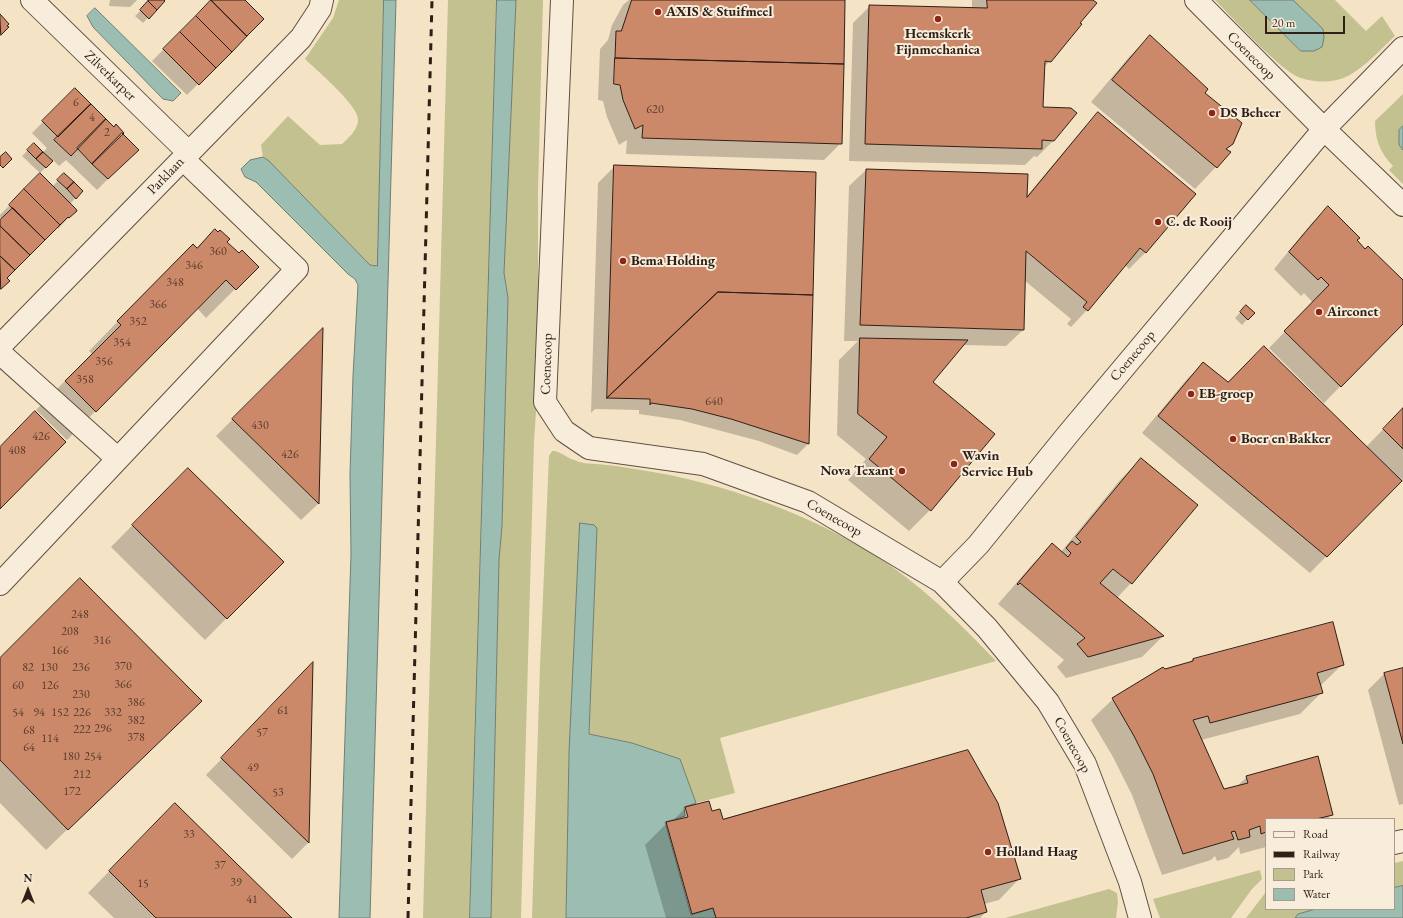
<!DOCTYPE html>
<html>
<head>
<meta charset="utf-8">
<style>
  body { margin:0 }
  #map { position:relative; width:1403px; height:918px; overflow:hidden; background:#f5e3c6; font-family:"EB Garamond",serif }
  canvas { display:block }
  .legend { position:absolute; left:1265px; top:818px; width:130px; height:92px; box-sizing:border-box; background:#f8edda; border:1px solid #a89b8c; margin:0; padding:5px 7px; list-style:none; font-size:12px; color:#2f1f17 }
  .legend li { display:flex; align-items:center; gap:8px; height:20px }
  .legend b { width:20px; border:1px solid #a89b8c }
  .north { position:absolute; left:8px; top:870px; width:40px; height:40px; -webkit-text-stroke:3px #f8edda; paint-order:stroke; rotate:0deg; font-size:11px; font-weight:700; line-height:16px; text-align:center; color:#2f1f17 }
  .north::after { content:''; display:block; margin:auto; width:14px; height:18px; background:#2f1f17; clip-path:polygon(50% 0,100% 100%,50% 72%,0 100%) }
  .scale { position:absolute; left:1265px; top:16px; width:80px; height:18px; box-sizing:border-box; border:2px solid #2f1f17; border-top:0; padding-left:5px; font-size:12px; line-height:14px; white-space:nowrap; color:#2f1f17; -webkit-text-stroke:3px #f8edda; paint-order:stroke }
</style>
</head>
<body>
<div id="map">
<canvas width="1403" height="918"></canvas>
<ul class="legend">
<li><b style="height:5px;background:#f8edda"></b>Road</li>
<li><b style="height:5px;background:#2f1f17"></b>Railway</li>
<li><b style="height:11px;background:#c3c190"></b>Park</li>
<li><b style="height:11px;background:#9cbeb2"></b>Water</li>
</ul>
<div class="north">N</div>
<div class="scale">20 m</div>
</div>
<script>
const context = document.querySelector('canvas').getContext('2d');
context.lineJoin = 'round';
function fillPath(path, color) { context.fillStyle = color; context.fill(path, 'evenodd'); }
function strokePath(path, color, width, dash) { context.strokeStyle = color; context.lineWidth = width; context.lineCap = dash ? 'butt' : 'round'; context.setLineDash(dash || []); context.stroke(path); }
function drawText(font, color, halo, rows, align = 'center') {
  context.font = font + ' "EB Garamond",serif'; context.lineWidth = 4; context.setLineDash([]); context.textBaseline = 'middle'; context.strokeStyle = halo; context.fillStyle = color; for (const [text, x, y, turn = 0] of rows) {
    context.save(); context.translate(x, y); context.rotate((+turn || 0) * Math.PI / 180); context.textAlign = isNaN(turn) ? turn : align; if (halo) context.strokeText(text, 0, 0); context.fillText(text, 0, 0); context.restore();
  }
}
const green = new Path2D(`
  M339,0H384L377,266L370,265L269,161L263,157L261,145L288,116L320,145L342,144C349,137 357,131 358,121C361,107 316,70 305,59L333,18Z
  M448,0H497L470,918H423Z
  M516,0H543L538,191V384L534,441L521,918H491L499,560L502,526L508,298L504,273Z
  M1215,0H1250L1301,51L1323,29L1293,0H1335L1366,31L1382,16L1395,36C1380,50 1366,66 1348,76C1334,83 1315,83 1301,78C1280,71 1233,18 1215,0Z
  M1403,94V126L1399,130V145L1403,150V184L1389,170L1393,166C1380,153 1375,139 1375,121Z
  M552,451C559,450 567,458 574,460C581,463 589,464 597,464C695,474 789,503 873,554C919,583 959,622 996,661L720,738L735,793L696,803L680,759L632,743L589,734L597,528L569,753L566,918H532L540,666L549,456Z
  M1403,861V886L1394,888V863Z
  M1260,870L1262,879L1252,889L1231,918H1160L1153,899Z
  M1109,889L1117,893L1118,902L1116,918H1005Z
  M1266,892V909H1316L1298,914L1295,918H1246Z`);
const water = new Path2D(`
  M384,0H396L370,918H339L351,555L350,474L353,376L358,285L355,279L348,274L256,182L245,177L241,169L250,160L263,157L269,161L370,265L377,266Z
  M497,0H516L504,273L508,298L502,526L499,560L491,918H470Z
  M1250,0H1293L1323,29L1324,38L1322,47L1314,51H1301Z
  M95,8L181,93L173,101L163,99L93,27L87,16Z
  M1403,126V150L1399,145V130Z
  M580,523L594,525L597,528L589,734L632,743L680,759L696,803L684,807L685,816L665,822L691,915L713,908L716,918H566L569,753Z
  M1403,886V918H1295L1298,914L1316,909H1394V888Z`);
const shadow = new Path2D(`
  M110,0H137L130,7L109,6Z
  M151,0L164,1L143,23L135,16Z
  M213,0H244L263,19L187,95L152,61Z
  M629,0H844L841,143L824,160L626,154L627,140L619,145L607,117L603,101L598,100L600,49L608,40L612,25L623,5Z
  M972,0H1090L1050,61L1043,68L1042,108L1054,140L1037,157L1034,156L1025,165L849,161L853,23L870,6L972,9Z
  M0,16L8,24L6,26L7,27L0,35Z
  M1150,36L1229,153L1195,189L1091,102L1129,57Z
  M75,90L121,134L126,161L97,190L66,160L59,166L53,160L40,173L22,156L34,144L42,153L47,148L32,133Z
  M1099,113L1146,252L1129,269L1125,265L1087,310L1071,327L1067,324L1071,319L1024,280L1023,330L1006,346L962,345L931,383L930,510L909,531L848,480L866,459L837,435L839,360L858,341H844L849,186L866,170L1027,175L1026,197L1082,130Z
  M614,167L815,172L808,444L797,455L759,441L680,420L639,414V410L595,409L591,413L598,183Z
  M40,174L52,187L64,174L82,191L69,205L75,211L58,229L56,227L6,278L8,281L0,289V222L1,220L0,215Z
  M1328,207L1365,250L1403,281V322L1324,403L1269,348L1313,303L1304,293L1301,296L1274,269L1311,224Z
  M226,242L239,254L257,267L206,318L197,308L67,440L36,410L92,354L89,351L162,276L196,249Z
  M1246,306L1253,313L1242,325L1235,318Z
  M322,330L318,504L301,520L216,436Z
  M1204,363L1228,383L1366,447L1403,409V482L1401,480L1310,573L1142,433L1187,379Z
  M1141,459L1197,505L1131,583L1117,598L1163,636L1142,657L1066,678L1057,667L1064,660L998,604L1031,566L1052,544L1061,552L1120,480Z
  M188,469L282,562L205,640L111,547Z
  M0,659L179,722L46,850L0,803Z
  M1193,659L1343,664L1320,686L1322,692L1300,714L1201,740L1224,790L1236,787L1247,777L1332,814L1327,819H1266V847L1240,854L1239,847L1228,858L1217,861L1215,856L1211,860L1162,875L1132,795L1113,757L1091,720L1113,699L1164,670L1189,663Z
  M312,665L308,843L292,859L206,775Z
  M1403,669V804L1399,805L1368,690L1384,674Z
  M708,802L711,813L722,820L1020,878L999,900L984,904L986,912L980,918H666L645,845L667,823L672,822L685,808Z
  M175,804L291,918H114L88,893Z`);
const building = new Path2D(`
  M150,0H164L165,1L157,10L148,1Z
  M211,0L247,36L232,52L196,16Z
  M211,0H245L264,19L247,36Z
  M632,0H845L844,64L615,58L616,31H621Z
  M987,0H1093L1097,3L1080,23L1082,24L1051,62L1045,61L1043,107L1071,108L1077,113L1054,141L1042,140V149L865,144L869,5L987,8Z
  M148,1L157,10L149,19L140,10Z
  M0,14L9,24L7,26L9,27L1,35Z
  M196,16L232,52L216,68L180,32Z
  M180,32L216,68L199,85L163,49Z
  M1150,35L1208,89L1205,93L1242,123L1233,144L1226,149L1231,152L1217,168L1112,80Z
  M615,58L844,64L842,144L642,138L643,125L635,129L623,100L620,85L614,84Z
  M75,88L91,104L58,137L42,121Z
  M91,104L106,119L71,156L54,140Z
  M1098,112L1196,194L1146,253L1140,248L1088,311L1083,307L1087,302L1026,251L1024,330L860,325L866,169L1028,174L1027,197Z
  M106,119L114,127L116,124L124,133L92,164L77,148Z
  M122,133L139,150L108,179L92,164Z
  M34,143L43,152L36,159L27,150Z
  M6,152L12,159L3,168L0,165V157Z
  M43,152L53,161L46,168L36,159Z
  M614,165L816,172L813,295L718,292L607,398Z
  M40,173L76,209L77,211L69,218L68,217L60,225L24,189Z
  M64,173L74,182L67,189L57,180Z
  M74,182L83,191L76,199L67,189Z
  M24,189L60,225L45,240L9,205Z
  M1328,206L1360,238L1357,240L1365,249L1368,246L1403,280V324L1341,387L1284,331L1329,285L1321,277L1318,280L1289,252Z
  M13,208L45,240L30,255L0,226V220Z
  M0,226L30,255L15,270L0,256Z
  M215,229L218,232L220,230L230,239L227,242L239,253L242,250L259,267L236,290L226,280L96,412L65,381L121,325L117,321L191,246L193,244L197,248Z
  M0,256L15,270L7,278L10,281L1,289Z
  M718,292L813,295L809,444L731,419L692,409L651,403L650,405V399L607,398Z
  M1246,305L1255,313L1248,320L1240,312Z
  M323,328L319,504L232,419Z
  M860,338L968,340L933,382L995,434L931,511L869,459L887,437L858,414Z
  M1264,346L1402,481L1327,557L1158,416L1203,362L1228,382Z
  M1403,408V449L1383,429Z
  M35,411L66,442L0,509V447Z
  M1141,458L1198,505L1132,584L1113,569L1100,583L1164,636L1088,657L1077,644L1085,638L1020,583L1018,585L1017,584L1052,543L1068,557L1071,553L1066,548L1072,541L1077,545L1081,542L1076,537Z
  M188,468L284,562L227,619L132,525Z
  M80,578L202,701L68,830L0,760V658Z
  M1333,622L1344,665L1317,673L1323,693L1210,723L1208,716L1193,720L1224,789L1248,783L1246,776L1318,756L1333,815L1316,819H1266V832L1261,834L1260,826L1249,830L1250,837L1238,840L1235,831L1231,832L1234,839L1183,854L1153,774L1134,736L1112,698L1163,667L1165,669L1193,661V659Z
  M313,662L309,843L221,758Z
  M1403,668V744L1384,673Z
  M968,750L998,803L1021,879L981,890L987,912L966,918H716L713,908L692,914L666,822L688,817L685,807L709,801L712,811L720,809L723,819Z
  M175,803L292,918H156L109,871Z`);
const minor = new Path2D(`
  M32,0L188,152
  M562,0L545,402L564,431L589,448L703,464L808,502L942,582
  M1196,0L1324,129L1403,205
  M0,346L301,38L320,9L322,0
  M0,353L118,459
  M0,584L297,269L183,159
  M1394,843L1403,841
  M1140,918L1130,882L1085,764L1048,702L987,628L942,582L978,545L1069,433L1324,129L1403,48`);
const rail = new Path2D(`
  M408,918L432,0`);
const markers = [
  [658,12,4,"#8f2418"],
  [938,19,4,"#8f2418"],
  [1212,113,4,"#8f2418"],
  [1158,222,4,"#8f2418"],
  [623,261,4,"#8f2418"],
  [1319,312,4,"#8f2418"],
  [1191,394,4,"#8f2418"],
  [1233,439,4,"#8f2418"],
  [954,464,4,"#8f2418"],
  [902,471,4,"#8f2418"],
  [988,852,4,"#8f2418"]
];
const numberNames = [
  ["6",76,103],
  ["620",655,110],
  ["4",92,118],
  ["2",107,133],
  ["360",218,252],
  ["346",194,266],
  ["348",175,283],
  ["366",158,305],
  ["352",138,322],
  ["354",122,343],
  ["356",104,362],
  ["358",85,380],
  ["640",714,402],
  ["430",260,426],
  ["426",41,437],
  ["408",17,451],
  ["426",290,455],
  ["248",80,615],
  ["208",70,632],
  ["316",102,641],
  ["166",60,651],
  ["370",123,667],
  ["82",28,668],
  ["130",49,668],
  ["236",81,668],
  ["366",123,685],
  ["60",18,686],
  ["126",50,686],
  ["230",81,695],
  ["386",136,703],
  ["61",283,711],
  ["54",18,713],
  ["94",39,713],
  ["152",60,713],
  ["226",82,713],
  ["332",113,713],
  ["382",136,721],
  ["296",103,729],
  ["222",82,730],
  ["68",29,731],
  ["57",262,733],
  ["378",136,738],
  ["114",50,739],
  ["64",29,748],
  ["180",71,757],
  ["254",93,757],
  ["49",253,768],
  ["212",82,775],
  ["172",72,792],
  ["53",278,793],
  ["33",189,835],
  ["37",220,866],
  ["39",236,883],
  ["15",143,884],
  ["41",252,900]
];
const poiNames = [
  ["AXIS & Stuifmeel",666,12],
  ["Heemskerk",938,34,"center"],
  ["Fijnmechanica",938,50,"center"],
  ["DS Beheer",1220,113],
  ["C. de Rooij",1166,222],
  ["Bema Holding",631,261],
  ["Airconet",1327,312],
  ["EB-groep",1199,394],
  ["Boer en Bakker",1241,439],
  ["Wavin",962,456],
  ["Service Hub",962,472],
  ["Nova Texant",894,471,"right"],
  ["Holland Haag",996,852]
];
const streetNames = [
  ["Coenecoop",1251,56,45],
  ["Zilverkarper",110,76,44],
  ["Parklaan",166,176,-46],
  ["Coenecoop",1133,356,-50],
  ["Coenecoop",547,364,-88],
  ["Coenecoop",834,518,30],
  ["Coenecoop",1072,745,61]
];
fillPath(green, '#c3c190');
fillPath(water, '#9cbeb2');
strokePath(water, '#707e74', 1);
fillPath(shadow, '#0003');
fillPath(building, '#cc8969');
strokePath(building, '#2f1f17', 1);
strokePath(minor, '#605043', 24);
strokePath(minor, '#f8edda', 22);
strokePath(rail, '#2f1f17', 3, [7, 7]);
for (const [x, y, r, color] of markers) { const dot = new Path2D(); dot.arc(x, y, r, 0, 2 * Math.PI); context.fillStyle = color; context.fill(dot); strokePath(dot, '#f8edda', 1.5); }
drawText('12px', '#563a2c', null, numberNames);
drawText('bold 14px', '#2f1f17', '#f8edda', poiNames, 'left');
drawText('14px', '#2f1f17', '#f8edda', streetNames);
</script>
</body>
</html>
